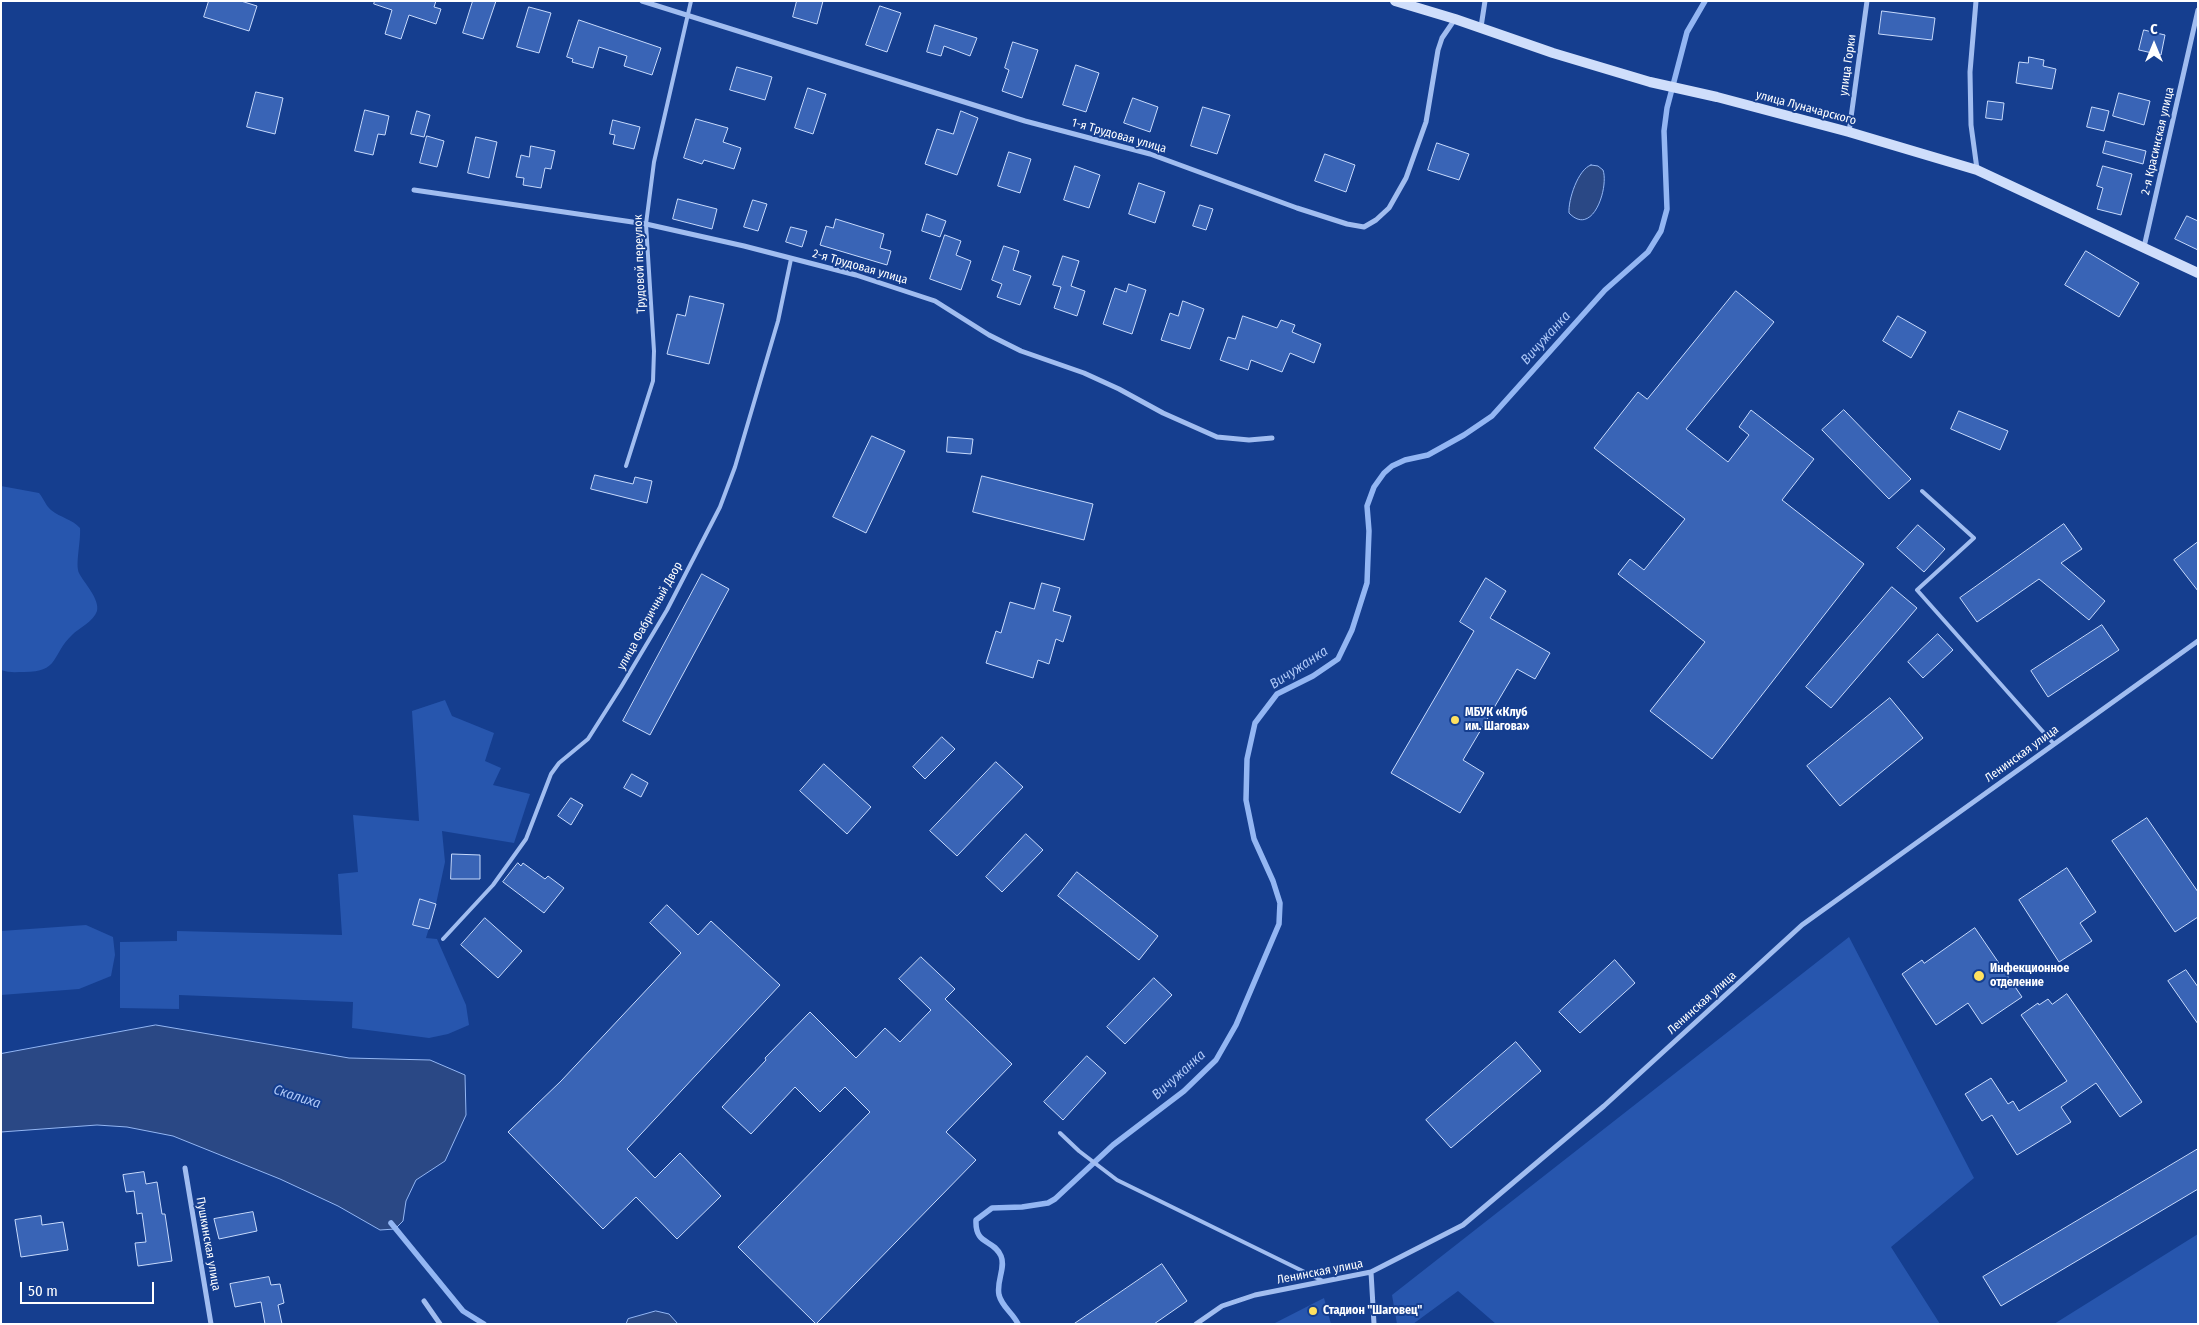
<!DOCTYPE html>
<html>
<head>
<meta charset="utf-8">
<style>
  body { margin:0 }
  #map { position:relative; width:2199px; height:1325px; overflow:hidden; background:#153e8f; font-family:"Fira Sans Condensed",sans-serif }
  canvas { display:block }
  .frame { position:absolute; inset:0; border:2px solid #fff; pointer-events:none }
  .north { position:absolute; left:2129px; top:20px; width:50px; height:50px; -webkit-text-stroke:4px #153e8f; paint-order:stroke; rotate:0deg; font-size:14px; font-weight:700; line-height:20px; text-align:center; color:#fff }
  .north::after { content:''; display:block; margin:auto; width:18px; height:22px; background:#fff; clip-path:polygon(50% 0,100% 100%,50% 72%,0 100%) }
  .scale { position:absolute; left:20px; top:1282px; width:134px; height:22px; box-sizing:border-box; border:2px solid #fff; border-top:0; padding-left:6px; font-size:15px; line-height:18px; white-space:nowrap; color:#fff; -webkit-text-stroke:4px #153e8f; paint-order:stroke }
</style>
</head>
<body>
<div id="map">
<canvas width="2199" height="1325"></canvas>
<div class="frame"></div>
<div class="north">С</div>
<div class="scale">50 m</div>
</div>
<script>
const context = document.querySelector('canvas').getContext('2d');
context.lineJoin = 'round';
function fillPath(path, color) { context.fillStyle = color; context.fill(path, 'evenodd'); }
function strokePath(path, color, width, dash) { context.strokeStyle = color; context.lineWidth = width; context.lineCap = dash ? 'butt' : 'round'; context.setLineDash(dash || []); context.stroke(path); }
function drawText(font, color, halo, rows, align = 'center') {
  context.font = font + ' "Fira Sans Condensed",sans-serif'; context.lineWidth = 4; context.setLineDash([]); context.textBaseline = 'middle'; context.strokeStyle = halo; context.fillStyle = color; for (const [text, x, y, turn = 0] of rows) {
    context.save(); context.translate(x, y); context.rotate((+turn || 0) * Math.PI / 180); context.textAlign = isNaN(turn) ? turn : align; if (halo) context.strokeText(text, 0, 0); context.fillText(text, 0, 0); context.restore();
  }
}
const green = new Path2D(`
  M1,486L39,493C44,499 46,506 51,510C61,518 72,519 80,528C81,542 75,564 79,573C84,583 100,599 97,611C94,621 79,628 72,635C51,655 60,672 24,672C16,672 9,673 1,670Z
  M445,700L452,716L494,733L485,761L501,768L493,785L530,794L514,843L442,831L445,862L436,904L426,938L437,939L466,1005L469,1025L448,1034L429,1038L352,1028L353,1002L179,995V1009L120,1008V942L177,941V931L342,935L338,874L358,872L353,815L419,821L412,711Z
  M86,925L113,937L115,955L111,976L79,989L1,995V931Z
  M1849,937L1974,1178L1891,1247L1940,1324H1496L1458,1291L1413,1324H1397L1392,1295Z
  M2198,1234V1324H2054Z
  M1324,1298L1331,1324H1273Z`);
const water = new Path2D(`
  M1591,165L1598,166L1603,170C1609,187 1593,238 1569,213C1568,200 1578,169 1591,165Z
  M156,1025L349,1058L430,1060L465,1075L466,1115L445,1161L416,1180L406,1201L403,1221L395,1229L380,1230L338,1206L280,1179L173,1136L127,1127L97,1125L1,1132V1054Z
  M656,1311L669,1314L678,1324H626L628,1319Z`);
const stream = new Path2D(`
  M391,1223L463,1311L484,1324
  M1018,1324C1013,1313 1002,1307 999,1295C996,1281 1006,1268 1001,1256C993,1238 975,1246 976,1220L992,1208L1022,1207L1048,1203L1055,1199L1113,1145L1184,1091L1216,1060L1236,1025L1279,924L1280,903L1273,881L1254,839L1246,800L1247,759L1255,723L1277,694L1313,676L1338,659L1352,630L1367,583L1369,531L1367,506L1374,487L1384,473L1392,466L1405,460L1428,455L1464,435L1492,416L1605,290L1648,252L1661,231L1667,209L1664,131L1667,108L1687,32L1705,1`);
const building = new Path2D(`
  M209,1H241L257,6L249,31L204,17Z
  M375,1H436L434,7L441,9L436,24L409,15L401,39L385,34L392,10L374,4Z
  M473,1H496L483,39L463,33Z
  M797,1H823L817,24L793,17Z
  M880,6L901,13L887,52L866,45Z
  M529,7L551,13L539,53L517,47Z
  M1882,11L1935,18L1932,40L1879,34Z
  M579,20L661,48L652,75L624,66L627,56L599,47L593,68L572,62L573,59L567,57Z
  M935,25L977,38L970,56L944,46L941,56L927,52Z
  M2144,30L2165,35L2161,55L2139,50Z
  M1013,42L1038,50L1022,98L1002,91L1009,70L1005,68Z
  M2029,57L2044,60L2043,66L2056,69L2052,89L2016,83L2019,62L2028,63Z
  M1076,65L1099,73L1086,112L1063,105Z
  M737,67L772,77L765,100L730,90Z
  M808,88L826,94L813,134L795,128Z
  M256,92L283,98L275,134L247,127Z
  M2119,93L2150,101L2144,125L2113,116Z
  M1133,98L1158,107L1150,132L1124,123Z
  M1988,101L2004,103L2002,120L1986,118Z
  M1203,107L1230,115L1217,154L1191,146Z
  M2092,107L2109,111L2104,131L2087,127Z
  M365,110L389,116L385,135L378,134L373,155L355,151Z
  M417,111L430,115L424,137L411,134Z
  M961,111L978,118L957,175L925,164L937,129L953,134Z
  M696,119L728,128L723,142L741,148L734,169L704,160L702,164L684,158Z
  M613,120L640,127L634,149L613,144L615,135L610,134Z
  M427,136L444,141L437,167L420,163Z
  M476,137L497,142L489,178L468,173Z
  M2106,141L2146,151L2143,164L2103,153Z
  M1437,143L1469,154L1459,180L1428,170Z
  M531,146L555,151L551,169L545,168L541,188L523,185L524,178L516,177L521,155L529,157Z
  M1009,152L1031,159L1020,193L998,186Z
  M1325,154L1355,165L1346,192L1315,181Z
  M1075,166L1100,175L1089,208L1064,200Z
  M2103,166L2132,174L2121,215L2097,209L2103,188L2097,186Z
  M1139,183L1165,192L1155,223L1129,214Z
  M678,199L717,209L712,229L673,219Z
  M753,200L767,204L758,231L744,227Z
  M1200,205L1213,209L1206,230L1193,226Z
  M927,214L946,221L940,237L922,231Z
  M2187,216L2198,221V250L2175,239Z
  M836,219L884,234L880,248L891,251L887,265L820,245L826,226L833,228Z
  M791,227L807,231L802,247L786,242Z
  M945,235L961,241L956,255L971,261L961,290L930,279Z
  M1004,246L1019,251L1013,270L1031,276L1020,305L997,297L1002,284L992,280Z
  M2086,251L2139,283L2119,317L2065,285Z
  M1063,256L1079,261L1071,286L1085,291L1077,316L1054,308L1061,287L1053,285Z
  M1129,284L1146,290L1132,334L1103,324L1115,288L1126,292Z
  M1736,291L1774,322L1686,429L1728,462L1749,435L1739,427L1751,410L1814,459L1782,500L1864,564L1712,759L1650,711L1705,642L1618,574L1630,559L1644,570L1685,519L1594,448L1638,392L1647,399Z
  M690,296L724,304L709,364L667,354L677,314L685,316Z
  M1183,301L1204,309L1190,349L1161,340L1170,313L1178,316Z
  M1243,316L1277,328L1281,320L1295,325L1292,332L1321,344L1314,363L1290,353L1282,372L1251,360L1248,370L1220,360L1228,337L1235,339Z
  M1898,316L1926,332L1911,358L1883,341Z
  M1844,410L1911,479L1889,499L1822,430Z
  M1959,411L2008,431L2000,450L1951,429Z
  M872,436L905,451L866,533L833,517Z
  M948,437L973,439L971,454L947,452Z
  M595,475L633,484L635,477L652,481L647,503L591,489Z
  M982,476L1093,504L1084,540L973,512Z
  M2064,524L2082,549L2061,563L2105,601L2089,620L2039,579L1977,622L1960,598Z
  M1918,525L1945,549L1924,572L1897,548Z
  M2198,542V591L2174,560Z
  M702,574L729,589L650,735L623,721Z
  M1486,578L1506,591L1490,618L1550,653L1535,679L1517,669L1463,760L1484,773L1460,813L1391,773L1474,631L1460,622Z
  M1042,583L1060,588L1053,611L1071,616L1063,642L1056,639L1049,664L1038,660L1033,678L986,663L996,631L1001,633L1010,602L1034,609Z
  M1892,587L1917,608L1831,708L1806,687Z
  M2102,625L2119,650L2048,697L2031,671Z
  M1938,634L1953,650L1923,678L1908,662Z
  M1890,698L1923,738L1840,806L1807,766Z
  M942,737L955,749L925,779L913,767Z
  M996,762L1023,787L957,856L930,831Z
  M824,764L871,807L847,834L800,791Z
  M632,774L648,783L641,797L624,788Z
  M571,798L583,805L571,825L558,816Z
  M2147,818L2198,892V917L2175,932L2112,841Z
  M1026,834L1043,850L1002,892L986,877Z
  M452,854L480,855V879H451Z
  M518,863L521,866L523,863L545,879L548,876L564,888L544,913L503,882Z
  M2067,868L2096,912L2080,923L2092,941L2059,962L2019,900Z
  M1077,872L1158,936L1139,960L1058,896Z
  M420,899L436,904L429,929L413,925Z
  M667,905L698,935L711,921L780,985L627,1149L655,1178L680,1153L721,1196L677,1239L636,1197L603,1229L508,1132L561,1081L681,953L650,923Z
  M485,918L522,951L498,978L461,945Z
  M1975,928L2022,997L1982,1024L1968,1003L1936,1025L1902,974L1922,960L1924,963Z
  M921,957L955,989L945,999L1012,1064L946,1132L976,1160L816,1324L738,1247L870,1112L845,1087L820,1112L795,1087L751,1134L722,1107L766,1060L765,1058L810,1012L856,1058L885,1028L900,1042L931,1010L899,979Z
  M1615,960L1635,983L1580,1033L1559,1012Z
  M2186,970L2198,987V1024L2168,981Z
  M1154,978L1172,995L1125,1044L1107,1027Z
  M2067,994L2142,1102L2120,1117L2096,1083L2061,1107L2071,1122L2017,1155L1992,1115L1982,1121L1965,1094L1991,1078L2008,1104L2013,1101L2019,1111L2067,1081L2021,1015L2038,1003L2039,1005L2048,999L2052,1004Z
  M1516,1042L1541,1071L1451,1148L1426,1120Z
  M1087,1056L1106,1073L1063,1120L1044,1102Z
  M2198,1149V1189L2001,1306L1983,1277Z
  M144,1172L146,1184L157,1182L162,1214H165L172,1261L138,1266L135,1243L146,1242L142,1213L137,1214L134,1191L126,1192L123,1175Z
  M253,1212L257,1231L219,1239L214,1219Z
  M41,1216L42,1225L63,1222L68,1250L21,1257L15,1220Z
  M1162,1264L1187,1301L1154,1324H1074Z
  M269,1277L271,1285L280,1284L284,1303L278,1305L282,1324H265L261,1302L235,1307L230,1284Z`);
const lane = new Path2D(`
  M626,466L653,381L654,351L646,224L654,162L691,1
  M1922,491L1974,538L1917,590L2053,743
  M443,939L493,885L526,839L551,774L559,763L588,739L621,687L667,610L720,507L735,467L778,321L791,259
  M1060,1133L1079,1151L1117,1180L1323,1281`);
const street = new Path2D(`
  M642,1L1025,121L1150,154L1297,208L1347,224L1364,227L1376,220L1389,208L1406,178L1426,122L1438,50L1442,38L1455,19
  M1976,1L1970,72L1971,125L1977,169
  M1481,27L1485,1
  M1849,132L1867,1
  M414,190L646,224L744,246L856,275L935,301L989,335L1021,351L1084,373L1119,389L1163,413L1217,437L1249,440L1272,438
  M2144,247L2198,10
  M185,1168L211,1324
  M1371,1272L1374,1324
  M424,1301L440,1324
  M1196,1324L1222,1306L1255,1295L1371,1272L1463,1225L1604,1106L1802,925L2198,641`);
const secondary = new Path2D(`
  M1395,1L1455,19L1553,53L1650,82L1717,97L1849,132L1977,170L2198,273`);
const markers = [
  [1455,720,5,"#ffe160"],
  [1979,976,6,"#ffe160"],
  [1313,1311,5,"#ffe160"]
];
const streetNames = [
  ["улица Горки",1848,65,-82],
  ["улица Луначарского",1806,108,15],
  ["1-я Трудовая улица",1119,136,16],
  ["2-я Красинская улица",2158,141,-77],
  ["Трудовой переулок",640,264,-92],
  ["2-я Трудовая улица",860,267,16],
  ["улица Фабричный Двор",650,616,-61],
  ["Ленинская улица",2022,754,-36],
  ["Ленинская улица",1702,1003,-42],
  ["Пушкинская улица",208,1244,80],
  ["Ленинская улица",1320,1272,-11]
];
const poiNames = [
  ["МБУК «Клуб",1465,713],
  ["им. Шагова»",1465,727],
  ["Инфекционное",1990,969],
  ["отделение",1990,983],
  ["Стадион \"Шаговец\"",1323,1311]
];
const waterNames = [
  ["Вичужанка",1546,338,-48],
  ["Вичужанка",1299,668,-33],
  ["Вичужанка",1179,1075,-42],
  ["Скалиха",297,1097,18]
];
fillPath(green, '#2756ae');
fillPath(water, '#2a4885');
strokePath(water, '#93b6f3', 1);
strokePath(stream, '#93b6f3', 5.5);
fillPath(building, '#3964b6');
strokePath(building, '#c7dafc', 1);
strokePath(lane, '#a1bdf0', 4);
strokePath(street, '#a1bdf0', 5);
strokePath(secondary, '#cfdefb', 10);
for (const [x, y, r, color] of markers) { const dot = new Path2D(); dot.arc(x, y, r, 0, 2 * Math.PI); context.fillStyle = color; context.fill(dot); strokePath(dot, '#153e8f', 2); }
drawText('12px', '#fff', '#153e8f', streetNames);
drawText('bold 12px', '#fff', '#153e8f', poiNames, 'left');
drawText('italic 14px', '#adc7f7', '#153e8f', waterNames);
</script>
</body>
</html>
